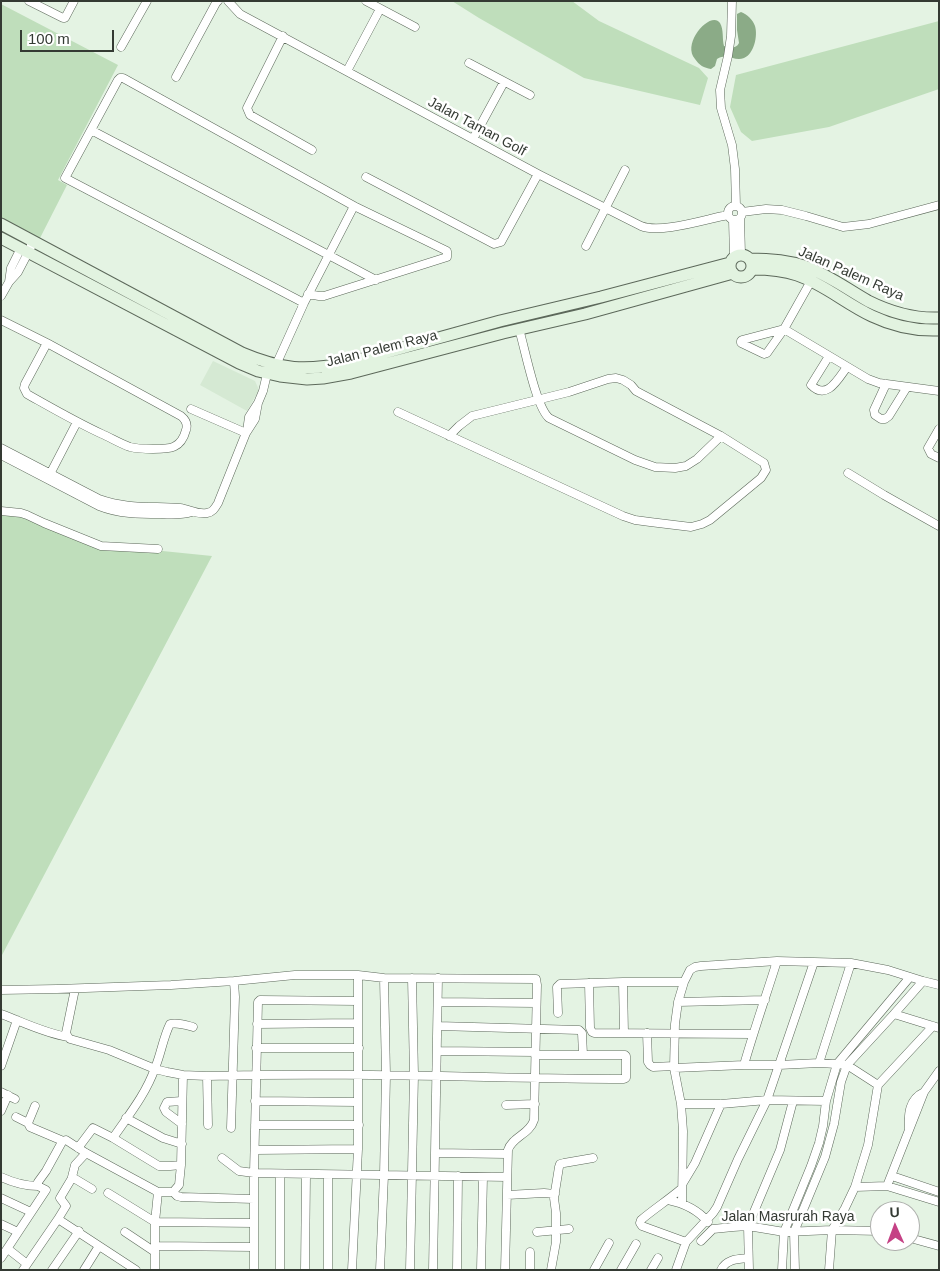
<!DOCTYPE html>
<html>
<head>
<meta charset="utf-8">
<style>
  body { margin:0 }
  #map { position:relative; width:940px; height:1271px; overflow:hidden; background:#e4f3e3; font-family:Helvetica,sans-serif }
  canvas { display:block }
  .frame { position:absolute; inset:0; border:2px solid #343a33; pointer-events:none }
  .north { position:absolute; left:870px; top:1201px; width:50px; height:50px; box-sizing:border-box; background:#fff; border:1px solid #aeb0ad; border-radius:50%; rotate:358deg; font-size:14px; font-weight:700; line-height:20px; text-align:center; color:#343a33 }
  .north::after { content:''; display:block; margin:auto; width:18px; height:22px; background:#c54185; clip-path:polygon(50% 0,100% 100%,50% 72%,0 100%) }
  .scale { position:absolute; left:20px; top:30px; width:94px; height:22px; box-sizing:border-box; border:2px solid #343a33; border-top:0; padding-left:6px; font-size:15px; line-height:18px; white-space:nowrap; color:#343a33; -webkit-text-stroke:4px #fff; paint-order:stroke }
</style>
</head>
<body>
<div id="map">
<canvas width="940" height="1271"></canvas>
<div class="frame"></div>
<div class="north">U</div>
<div class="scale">100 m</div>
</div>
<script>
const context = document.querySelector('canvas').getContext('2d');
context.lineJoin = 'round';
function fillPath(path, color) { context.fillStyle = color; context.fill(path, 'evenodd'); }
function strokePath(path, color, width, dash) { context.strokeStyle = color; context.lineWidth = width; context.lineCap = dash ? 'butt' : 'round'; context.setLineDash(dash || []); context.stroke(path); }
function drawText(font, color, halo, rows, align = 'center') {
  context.font = font + ' Helvetica,sans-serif'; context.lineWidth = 5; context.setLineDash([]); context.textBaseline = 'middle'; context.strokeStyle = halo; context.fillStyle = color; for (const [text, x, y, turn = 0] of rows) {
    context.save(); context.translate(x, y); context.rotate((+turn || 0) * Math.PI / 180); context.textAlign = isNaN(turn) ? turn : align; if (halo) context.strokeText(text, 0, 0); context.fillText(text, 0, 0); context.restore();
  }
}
const built = new Path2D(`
  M213,361L255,381L259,390L247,411L200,385Z`);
const green = new Path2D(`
  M452,1H572L599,21L699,68L708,78L700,105L584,78L479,18Z
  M1,4L118,65L58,180L67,185L39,240L1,219Z
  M939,21V89L829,127L752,141L741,132L730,107L736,75Z
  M1,509L27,511L103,545L212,556L1,957Z`);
const water = new Path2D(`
  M741,12C747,14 753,20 755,26C758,36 754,54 744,58C734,62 728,52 717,59L715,66L711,69C704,68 699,65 695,59C681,43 711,10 720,23C724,30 722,39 724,46C730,48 736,49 739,43L737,30V14Z`);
const street = new Path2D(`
  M29,1L63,18H65L74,1
  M228,1L240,14L538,174L641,226C661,234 706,219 728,215
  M366,1L415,27
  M732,1L731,36L728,56L720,90L721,108L732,145L735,169L736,206
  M283,36L247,108L250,115L312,150
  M121,47L147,1
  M469,63L530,95
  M347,71L380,9
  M176,77L216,3L218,1
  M91,130L376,280
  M473,139L504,82
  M366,177L494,244L501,242L538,174
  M728 213a7 7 0 1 1 14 0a7 7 0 1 1-14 0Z
  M742,212L766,209L782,210L806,216L843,227L869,224L939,205
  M740,218L741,254
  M733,220L734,257
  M586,246L625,170
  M811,281L784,329L767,353L764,354L741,343V341L742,340L784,329L868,379L879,383L939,391
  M9,282L11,268L21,248
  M308,294L319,296H324L447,257V251L354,206
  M1,296L9,282L18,272L31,247V240
  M1,320L47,343L181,416C186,420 188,424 186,430C181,449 170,449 153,449C146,449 138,449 130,447C121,444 111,438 102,434C76,422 52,408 27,394L24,388L25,384L47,343
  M519,329C525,349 536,407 549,418L635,460L655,467L675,468L686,466L697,459L721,436
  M829,356L811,385C827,401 838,379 847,367
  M276,365L304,303L354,206L123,78H120L118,80L65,178L304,303
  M886,384L874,410L875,415L881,419H885L889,416L907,387
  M191,409L246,433
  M398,412L623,516L635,520L650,522L691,527L702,524L710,520L761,478L766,470L764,463L721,436L636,391L631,385L623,380L616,378L608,379L569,392L472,416L459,426L449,436
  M939,429L928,448L931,454L939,458
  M247,431L249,417L258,403L263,391L267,374
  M1,448L99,499C127,509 151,506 180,508C189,509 197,515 207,513C213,512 215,508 218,503L246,433L255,419L258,403
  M1,455L99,506C119,514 139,514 161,514C172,515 182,515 192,512
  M848,473L884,495L939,526
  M48,478L77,422
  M1,511L21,513L27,515L44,523L101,546L158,549
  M623,982L624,1033
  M589,983L590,1028L592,1032L594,1033L753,1034
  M75,989L66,1033L68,1037L70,1039L109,1050L155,1069L167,1072L183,1075L207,1076C346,1072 485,1078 624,1079L626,1078V1056L625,1055H535
  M1,990L57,989L171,985L234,981L295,975H358L384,978L536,979L537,985L534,1120C530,1134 512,1137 508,1150L505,1270
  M438,1002L536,1003
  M678,1002L765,1000
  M558,1013L557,987L560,984L623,982H684
  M1,1014C23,1022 44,1033 68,1037
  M894,1014L939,1028
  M257,1024L357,1023
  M438,1026L579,1030L582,1033L583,1055
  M647,1033L648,1062L650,1065L653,1067L674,1066
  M256,1048H359
  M437,1051L535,1052
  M819,1063L851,963
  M744,1065C754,1030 766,996 777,961
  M1,1066L17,1020
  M674,1068L744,1065H779L819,1063L837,1064L847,1065L878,1085
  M207,1076L208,1125
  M1,1092L15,1099
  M255,1101L358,1102
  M681,1104H721L767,1100L826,1101
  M506,1105L535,1104
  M35,1106L28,1123L30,1127L63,1141L66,1140L86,1153L158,1192H173L177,1196L181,1197L254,1199
  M1,1111L8,1095
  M16,1117L28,1123
  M126,1118L163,1138L182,1144
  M182,1124L166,1112L164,1108L167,1102L182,1101
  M255,1125H359
  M231,1128L235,997L234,981
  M909,1129C908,1114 909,1099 924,1092
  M113,1138C128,1116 146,1094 155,1068C161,1054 163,1038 170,1024C177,1022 186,1025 193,1027
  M78,1148L93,1128L113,1138L159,1166H170L181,1165
  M255,1150L358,1149
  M86,1153L75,1165L72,1177L92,1189
  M435,1153L507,1154
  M222,1158L239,1171L254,1173L507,1177
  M280,1174V1270
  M892,1176L939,1192
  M1,1177C14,1183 24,1186 38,1186
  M683,1183L695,1163L721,1104
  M887,1186L924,1092L939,1071
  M855,1187L887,1186L939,1202
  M681,1189C668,1200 654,1209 641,1220L640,1223L642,1226L686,1242
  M173,1192L179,1185L181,1165L183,1075
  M108,1193L155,1222L254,1223
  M507,1195L544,1193L555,1194
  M1,1198L31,1212
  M668,1200C683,1203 697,1209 708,1222
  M682,1203L683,1131L681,1104L674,1068L675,1024L678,1002L684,982L690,970L695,967L701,966L777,961L851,963L888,970L923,981
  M58,1219L136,1270
  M1,1224L18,1232
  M125,1232L155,1252
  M537,1232L569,1229
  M910,1238L939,1246
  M701,1241L713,1229L733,1227L748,1226L784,1232L832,1230L880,1231
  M155,1246L254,1247
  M8,1249L27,1264
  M1,1258L46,1190L38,1186V1182L46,1171L62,1142L63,1141
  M23,1270L58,1219L66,1206L60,1198L72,1178
  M52,1270L79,1231
  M84,1270L99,1246
  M155,1270V1222L158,1192
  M254,1270V1173L258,1002L260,1000L358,1001
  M305,1270L306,1175
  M328,1270V1175
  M352,1270L358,1149V975
  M380,1270L384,1175L386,1075L384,978
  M410,1270L414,1075L412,978
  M433,1270L438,978
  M457,1270L458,1176
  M481,1270L483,1177
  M530,1270V1252
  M551,1270L556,1242V1213L554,1198L559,1167L560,1164L564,1163L593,1158
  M594,1270L609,1243
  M621,1270L636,1244
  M651,1270L658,1258
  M676,1270L686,1242L713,1213L717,1207L738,1159L767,1100L814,962
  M721,1270C726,1259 738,1259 748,1258
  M749,1270L748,1226L780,1150L793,1101
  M782,1270L784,1232L811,1166L819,1143L823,1126L826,1101L837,1064L910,977
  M795,1270L794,1232L825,1157L834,1124L841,1082L847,1065L894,1014L923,981L939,985
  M829,1270L832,1230L845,1208L855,1187L868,1145L878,1085L933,1026`);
const secondary = new Path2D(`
  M1,224L242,353C282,370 305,371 348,363L500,321L601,297L730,263
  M1,238L239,363L258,371L280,376L307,379L323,378L351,373L503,333L585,314L733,273
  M730 266a11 11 0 1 1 22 0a11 11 0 1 1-22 0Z
  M750,259C768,259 786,260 804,266C827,274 847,289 868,301C890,312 914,319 939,318
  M752,269C767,269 783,270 797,275C824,284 846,304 872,316C893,326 915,331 939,330`);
const streetNames = [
  ["Jalan Taman Golf",477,127,28],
  ["Jalan Palem Raya",851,274,24],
  ["Jalan Palem Raya",382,349,-14],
  ["Jalan Masrurah Raya",788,1217]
];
fillPath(built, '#d5e9d3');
fillPath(green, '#bfdebb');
fillPath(water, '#8bab87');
strokePath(street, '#5c685a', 9);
strokePath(secondary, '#5c685a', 13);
strokePath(street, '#fff', 8);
strokePath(secondary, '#e2f3e0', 11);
drawText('14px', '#343a33', '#fff', streetNames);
</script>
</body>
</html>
